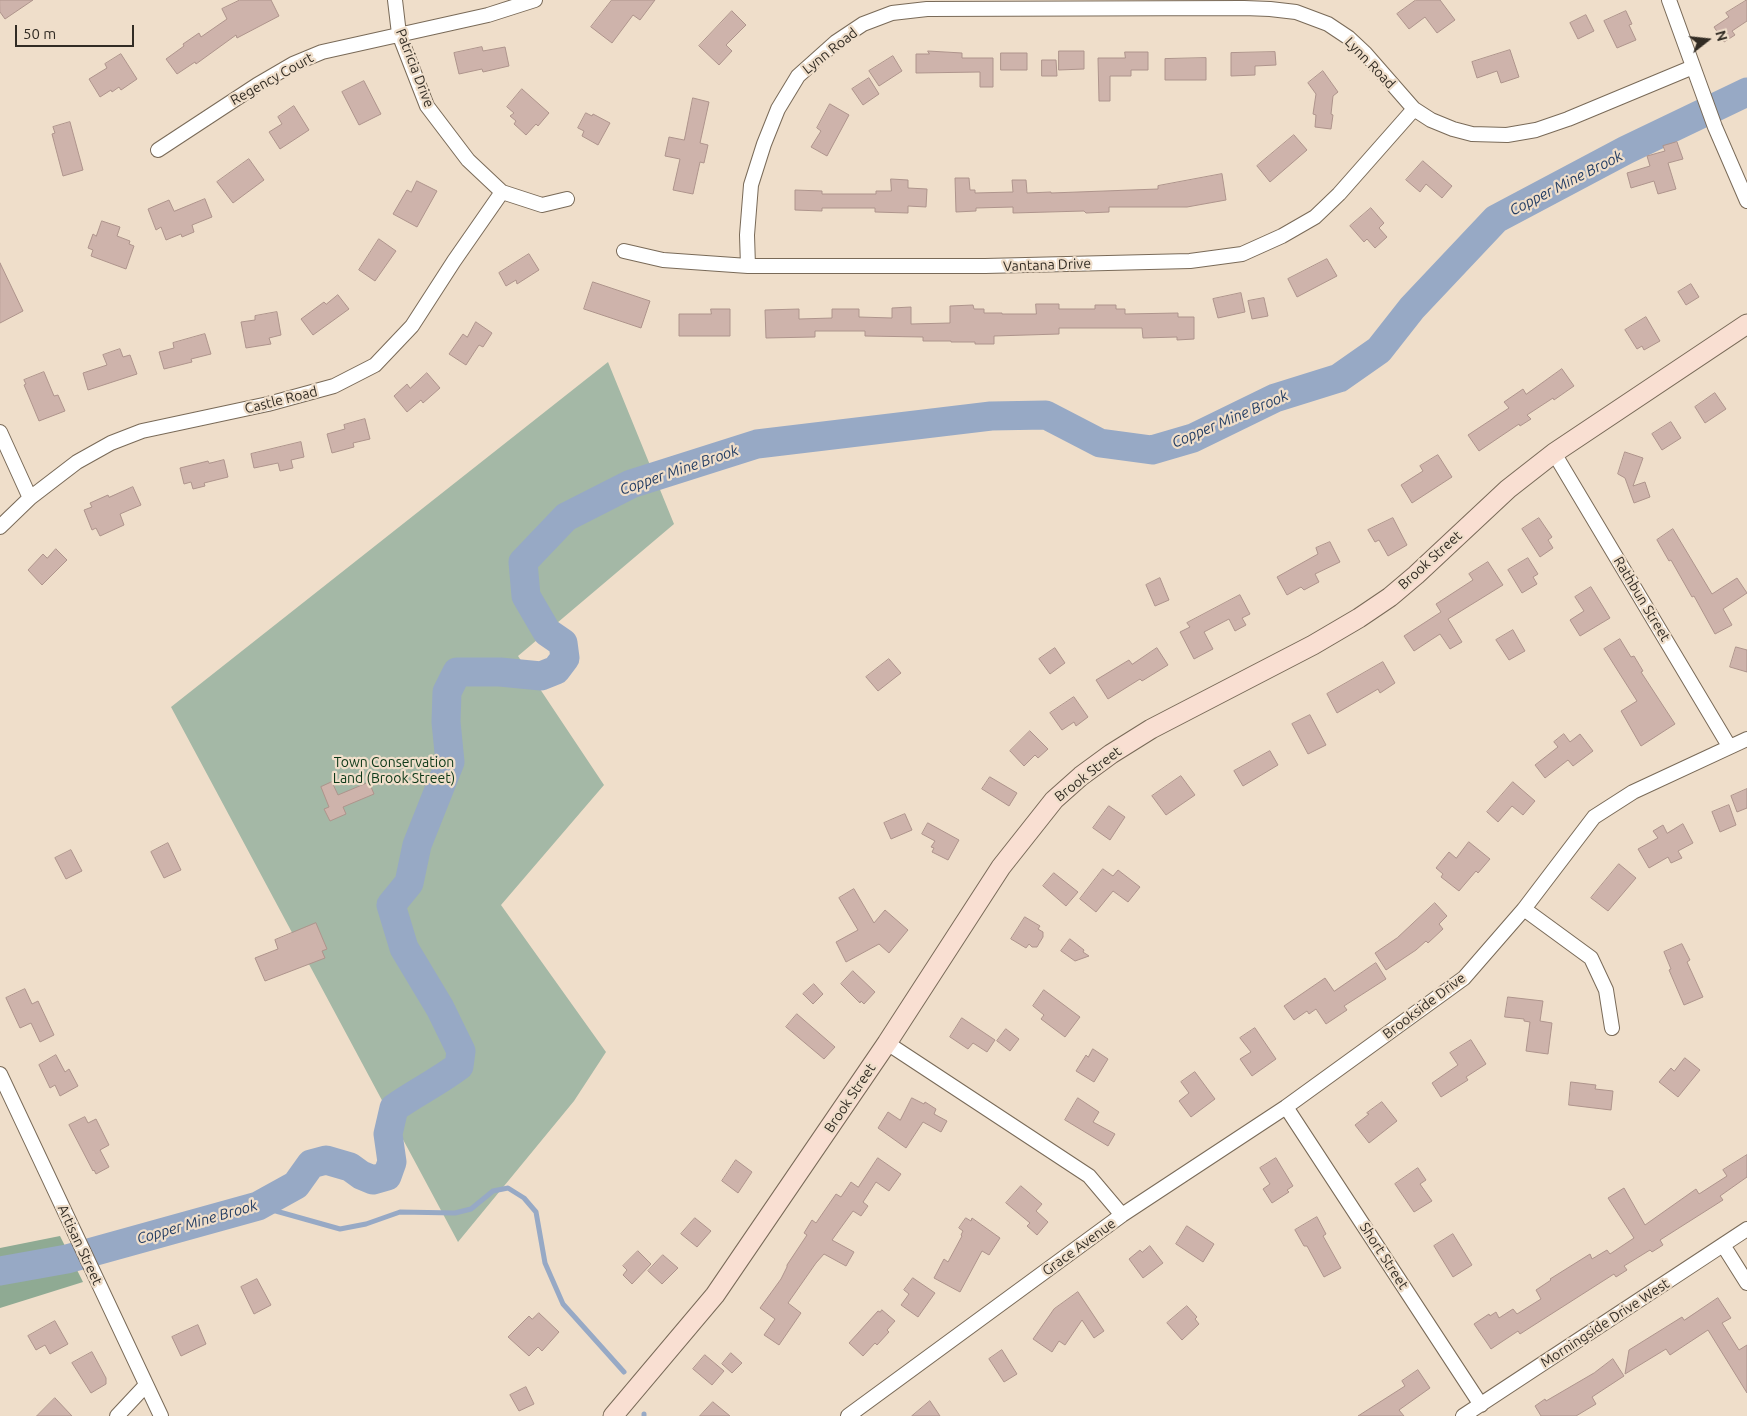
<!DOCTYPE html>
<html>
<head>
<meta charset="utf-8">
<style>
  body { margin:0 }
  #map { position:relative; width:1747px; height:1416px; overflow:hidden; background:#efdeca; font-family:Ubuntu,sans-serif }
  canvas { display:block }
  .north { position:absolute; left:1682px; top:15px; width:50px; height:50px; -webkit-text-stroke:4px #efdeca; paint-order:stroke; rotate:74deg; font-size:14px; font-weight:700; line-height:20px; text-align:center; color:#322c24 }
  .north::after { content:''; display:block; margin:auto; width:18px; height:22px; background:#322c24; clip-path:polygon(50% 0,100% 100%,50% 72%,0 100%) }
  .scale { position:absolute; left:15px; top:25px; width:119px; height:22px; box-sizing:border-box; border:2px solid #322c24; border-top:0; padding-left:6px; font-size:15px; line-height:18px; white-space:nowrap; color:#322c24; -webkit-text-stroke:4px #efdeca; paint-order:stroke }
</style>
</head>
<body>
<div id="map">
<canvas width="1747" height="1416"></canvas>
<div class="north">N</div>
<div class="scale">50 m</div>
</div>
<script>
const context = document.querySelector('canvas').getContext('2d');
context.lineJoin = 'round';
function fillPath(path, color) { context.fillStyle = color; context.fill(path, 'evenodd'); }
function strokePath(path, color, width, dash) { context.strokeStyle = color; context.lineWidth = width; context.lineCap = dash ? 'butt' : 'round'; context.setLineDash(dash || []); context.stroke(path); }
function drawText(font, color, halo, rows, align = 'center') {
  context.font = font + ' Ubuntu,sans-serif'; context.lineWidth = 4.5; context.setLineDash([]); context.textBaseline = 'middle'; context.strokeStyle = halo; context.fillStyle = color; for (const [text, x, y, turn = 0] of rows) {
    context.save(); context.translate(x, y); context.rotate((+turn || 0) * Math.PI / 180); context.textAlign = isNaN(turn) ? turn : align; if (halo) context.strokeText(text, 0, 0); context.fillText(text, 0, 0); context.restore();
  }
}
const green = new Path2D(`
  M608,362L674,524L518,656L604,785L501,905L606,1052L574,1101L458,1242L171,707Z`);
const forest = new Path2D(`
  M60,1236L83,1282L0,1308V1248Z`);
const stream = new Path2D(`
  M258,1206L340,1229L366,1224L400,1212L455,1213L471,1209L493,1191L508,1188L524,1198L536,1212L545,1263L563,1304L624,1372
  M644,1414V1416`);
const river = new Path2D(`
  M0,1271L67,1259L258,1206L296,1185L311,1164L326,1160L350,1167L361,1175L373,1180L387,1176L392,1162L388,1134L394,1108C415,1093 438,1082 459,1066L461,1051L440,1008L404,948L391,905L409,883L417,845L450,762L446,722L447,692L457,672H500L541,676L556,670L565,658L563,643L547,632L526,596L523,562L566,517L631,484L757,444L991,416L1046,415L1100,443L1152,450L1193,438L1275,398L1339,378L1379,350L1412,308L1496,219L1626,150L1747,92`);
const building = new Path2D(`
  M0,0H33L5,19L0,12Z
  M240,0H271L279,16L237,38L236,35L196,64L195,62L177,74L166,59L184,46L183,44L199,33L201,37L227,19L222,9Z
  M612,0H655L640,20L633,15L612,43L591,27Z
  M1416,0H1440L1455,20L1437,33L1425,17L1409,29L1397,14Z
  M1747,0V21L1732,31L1735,35L1724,42L1714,27L1729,17L1726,13Z
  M732,11L746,25L726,45L732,51L719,65L699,46Z
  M1626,11L1632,24L1629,25L1636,40L1617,48L1604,21Z
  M1586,15L1594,31L1578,39L1570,23Z
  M482,47L483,51L505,47L509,66L483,72L482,69L459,74L454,53Z
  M1510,50L1519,77L1501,83L1497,71L1477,78L1472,62Z
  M928,51L962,53V58H993V87H980V72L916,73V54H929Z
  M1059,51H1084V69L1059,70Z
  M1125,52H1148V70H1131V76H1110V101H1099L1098,58H1125Z
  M1275,52L1276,65L1255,66V75L1231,76V53Z
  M1001,53H1027V70H1001Z
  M121,54L137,79L121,90L119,87L112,92L111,90L100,97L89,79L107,68L105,64Z
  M893,56L902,71L879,86L869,71Z
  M1206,58V80H1165V59Z
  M1042,60H1056L1057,76H1042Z
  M1323,71L1338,92L1333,96L1331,114L1333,115L1331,129L1315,127L1316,115L1313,114L1316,94L1308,83Z
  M869,78L879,94L863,105L852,89Z
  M364,81L381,114L359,125L342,92Z
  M522,89L549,113L538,126L536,124L526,135L514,124L516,121L510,116L514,113L507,107Z
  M693,98L709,102L700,143L708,145L704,163L700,162L693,194L673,190L680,159L665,156L669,137L684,140Z
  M830,104L849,115L827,156L811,147L821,131L817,128Z
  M294,106L309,130L280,149L269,132L282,124L278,117Z
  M586,113L592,116L593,114L610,123L598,145L582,136L584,131L578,128Z
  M70,122L83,170L63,176L52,134L55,133L53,127Z
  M1294,135L1307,150L1270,182L1257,166Z
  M1677,142L1683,159L1668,163L1676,189L1658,194L1654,181L1631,188L1627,173L1650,166L1647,156L1665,151L1663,146Z
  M249,159L264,180L233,203L217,182Z
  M1423,161L1452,186L1442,198L1426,184L1420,192L1406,180Z
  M1222,174L1226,200L1187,207H1109V212L1086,213L1084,211L1013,213V207L976,208V211L956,212L955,178H969L970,190H975V193L1013,192L1012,180H1026L1027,193L1051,192V193L1158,189V186Z
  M891,179L908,180V188L927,189L926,207L908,206V213L875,212V208H822V211L795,210V190L822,191V194H876V191H891Z
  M417,181L437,191L417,227L393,214L407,190L411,192Z
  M205,199L212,217L192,225L194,232L182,237L181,234L166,240L161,227L156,230L148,209L169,200L174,211Z
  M1371,208L1384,223L1379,228L1387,237L1375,248L1367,239L1364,242L1350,226Z
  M102,221L120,227L117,236L130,241L129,244L134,246L126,269L91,256L93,250L88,248L93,234L96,236Z
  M379,239L396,251L375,281L359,270Z
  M529,254L539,270L517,284L516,280L506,286L499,273Z
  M1327,259L1337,276L1297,297L1288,279Z
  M0,263L23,311L0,323Z
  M593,282L650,301L641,328L584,309Z
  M1691,284L1699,297L1686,305L1678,292Z
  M1241,293L1245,312L1218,318L1213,299Z
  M338,295L349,309L313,335L301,319L324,302L326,304Z
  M1264,298L1268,316L1252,319L1248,301Z
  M1036,304H1059V309H1095V305H1116V309H1125V314L1178,313V317H1194V339L1177,340V337L1143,338L1142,328H1059V334L994,336V344H975V342H951V341H923V337L865,336V331H815V337L766,338L765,310L799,309V319L832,318V309H859V317L892,318V308L911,307V324L950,323V306L973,305L974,309H984V313H1002V314H1036Z
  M711,309H730V336H679V314H711Z
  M277,312L281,335L269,338L271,344L246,348L241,322L255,320V316Z
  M1646,317L1660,341L1644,350L1642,346L1637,349L1625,330Z
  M476,322L492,333L483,347L479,345L466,365L449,354L463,334L467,337Z
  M205,334L211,354L191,359L192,362L164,369L159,352L174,348L173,343Z
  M120,349L123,357L130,355L137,374L88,390L83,373L107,365L103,355Z
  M1562,369L1574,386L1554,400L1553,398L1527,415L1531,419L1520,426L1519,424L1479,451L1468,435L1509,408L1504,402L1523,389L1526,394Z
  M44,372L54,396L58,395L65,411L39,421L24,385L26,384L24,380Z
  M427,373L440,388L423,403L421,400L407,412L394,396L407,384L410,388Z
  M1715,393L1726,409L1705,423L1695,407Z
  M365,419L370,439L353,443L354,447L332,453L327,434L345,429L344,425Z
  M1671,422L1681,438L1662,450L1652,434Z
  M301,442L304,457L291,460L293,468L280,471L278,463L254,468L251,454Z
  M1625,452L1643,458L1633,486L1645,482L1650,497L1634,503L1625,478L1618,474Z
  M1438,455L1452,477L1412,503L1401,485L1423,471L1420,466Z
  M224,460L228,477L204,483L205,486L193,489L191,482L184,484L180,468L208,461L209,463Z
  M133,487L141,505L120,514L124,525L100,536L96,528L92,530L84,510L92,507L90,503L108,495L109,497Z
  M1393,518L1407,545L1388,556L1379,540L1375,542L1368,530Z
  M1539,518L1552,537L1548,540L1553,548L1540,557L1522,529Z
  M1673,529L1712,594L1737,578L1747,593L1723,609L1732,625L1715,634L1694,596L1692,597L1671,560L1669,561L1657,540Z
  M1330,542L1340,562L1315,574L1319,582L1304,590L1301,587L1287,595L1277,577L1318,554L1316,548Z
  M56,549L67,560L42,585L28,570L43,554L47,558Z
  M1528,558L1538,574L1533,577L1537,584L1522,593L1508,570Z
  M1488,562L1503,585L1448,619L1462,642L1450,649L1440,634L1414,651L1404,636L1441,612L1436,604L1473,580L1469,574Z
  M1160,578L1169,600L1155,606L1146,585Z
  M1591,587L1610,618L1580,636L1570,620L1584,611L1575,597Z
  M1240,595L1250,614L1242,618L1246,625L1235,631L1229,619L1204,632L1213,649L1194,659L1180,632L1190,627L1187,623Z
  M1513,630L1525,651L1509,660L1496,640Z
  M1620,639L1631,657L1634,656L1643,671L1641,672L1675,724L1641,746L1621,711L1637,701L1604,649Z
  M1736,647L1747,650V672L1730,667Z
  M1055,648L1065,663L1050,674L1039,659Z
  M1157,648L1168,665L1142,681L1140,679L1108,699L1096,680L1129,660L1132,664Z
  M889,659L901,673L878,691L866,677Z
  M1383,662L1395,683L1380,693L1378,689L1337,713L1327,694Z
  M1074,697L1088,717L1076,726L1074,722L1062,730L1050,713Z
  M1310,715L1326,745L1308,754L1292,724Z
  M1030,731L1048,749L1038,758L1035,755L1024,766L1010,751Z
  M1564,734L1570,742L1580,734L1593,751L1573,766L1568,760L1545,778L1535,765L1558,747L1554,742Z
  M1270,751L1278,765L1243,786L1234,771Z
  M1181,776L1195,795L1166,815L1152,796Z
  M990,777L1017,793L1009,806L982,789Z
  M332,782L338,795L369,782L374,794L343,807L346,814L330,821L324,809L329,807L321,787Z
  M1513,782L1535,801L1523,815L1512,806L1498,822L1487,812Z
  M1747,789V808L1737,812L1731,796Z
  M1729,805L1736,825L1720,832L1712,812Z
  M1109,806L1125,817L1110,840L1093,828Z
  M905,814L912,830L891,839L884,823Z
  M928,823L959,840L948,860L932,852L934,848L931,847L935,841L922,834Z
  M1683,824L1693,843L1678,851L1682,858L1671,863L1668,857L1649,868L1638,849L1658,838L1653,831L1663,825L1667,833Z
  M1469,842L1490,859L1478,873L1476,871L1459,891L1441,877L1443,874L1436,868L1449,852L1456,858Z
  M168,843L181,870L164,878L151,852Z
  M71,850L82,871L66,879L55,858Z
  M1619,864L1636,878L1608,911L1591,898Z
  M1103,869L1113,876L1118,870L1140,887L1128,902L1113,891L1096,912L1080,899Z
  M1054,873L1078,892L1066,906L1043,886Z
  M854,889L874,923L885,910L908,930L889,953L879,944L846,962L836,942L858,930L839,898Z
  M1435,903L1447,916L1439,924L1443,929L1428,943L1426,941L1416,950L1386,970L1375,953L1397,938Z
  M1025,917L1040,926L1038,929L1043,932V937L1037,947H1032L1029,944L1026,948L1011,939Z
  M316,923L327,949L322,951L325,958L265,981L255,958L278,949L275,940Z
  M1070,939L1084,950L1083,952L1089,956L1075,961L1061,951Z
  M1682,944L1690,960L1687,962L1703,997L1684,1005L1669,970L1671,969L1664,952Z
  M1376,963L1386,979L1344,1006L1347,1010L1326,1024L1316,1009L1309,1014L1307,1011L1294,1020L1284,1006L1325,978L1334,991Z
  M853,971L875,992L864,1004L861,1001L860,1003L841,984Z
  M814,984L823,994L813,1004L803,994Z
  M25,989L32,1004L38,1001L54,1035L40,1042L31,1023L20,1028L6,998Z
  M1044,990L1080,1017L1065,1037L1041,1019L1044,1015L1033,1006Z
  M1508,997L1543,1001L1540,1021L1552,1023L1548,1054L1526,1051L1530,1022L1524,1021V1019L1505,1017Z
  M797,1014L835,1047L824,1059L786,1027Z
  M962,1018L995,1040L987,1052L973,1043L968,1049L950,1037Z
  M1255,1028L1276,1059L1252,1076L1240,1059L1251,1052L1240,1038Z
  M1006,1029L1019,1039L1010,1051L997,1041Z
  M1471,1040L1486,1064L1466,1077L1468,1080L1441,1097L1432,1083L1458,1065L1450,1053Z
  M1093,1049L1108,1059L1094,1082L1076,1071L1086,1055L1088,1057Z
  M56,1055L65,1072L69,1069L78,1086L60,1096L55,1085L50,1088L39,1065Z
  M1685,1058L1700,1070L1678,1097L1659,1082L1671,1068L1674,1071Z
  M1195,1072L1215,1099L1191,1117L1179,1101L1189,1093L1181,1082Z
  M1571,1082L1596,1085L1595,1089L1613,1091L1611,1110L1569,1105Z
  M912,1098L924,1104L925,1102L936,1109L934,1114L947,1121L941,1132L923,1122L906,1148L878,1128L888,1112L900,1120Z
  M1078,1098L1099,1112L1093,1122L1115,1134L1108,1146L1065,1120Z
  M1382,1102L1397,1121L1369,1143L1355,1125L1369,1114L1367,1113Z
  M85,1117L88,1123L96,1119L109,1145L100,1150L109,1167L96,1174L94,1170L93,1171L69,1125Z
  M1747,1155V1177L1720,1196L1723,1200L1660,1240L1663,1245L1652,1252L1650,1250L1624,1266L1627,1270L1616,1277L1614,1274L1520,1334L1518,1331L1491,1349L1487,1343L1474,1324L1489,1314L1490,1316L1496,1312L1499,1318L1513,1309L1517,1314L1541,1299L1536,1290L1551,1280L1550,1279L1590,1254L1592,1259L1607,1250L1610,1254L1634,1238L1608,1198L1624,1188L1645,1225L1696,1189L1699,1194L1727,1176L1723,1170Z
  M878,1158L901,1174L889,1191L876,1182L863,1202L868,1206L861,1216L853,1211L832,1240L854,1252L846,1266L824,1254L816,1263L788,1303L801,1313L779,1345L764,1335L775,1319L760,1308L781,1279L787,1267V1265L807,1235L804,1233L812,1220L816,1223L836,1194L841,1197L851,1182L858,1187Z
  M1276,1158L1293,1186L1287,1190L1289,1192L1272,1203L1263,1189L1270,1184L1260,1168Z
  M736,1160L752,1172L738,1193L722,1181Z
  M1418,1168L1426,1180L1420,1184L1432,1201L1414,1212L1395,1184Z
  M1021,1186L1042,1204L1036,1211L1048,1222L1037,1235L1027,1226L1030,1223L1006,1203Z
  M1317,1217L1326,1234L1323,1236L1341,1268L1324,1277L1307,1246H1304L1295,1230Z
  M695,1218L711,1231L697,1247L681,1234Z
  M966,1218L971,1221L972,1218L1000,1238L989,1255L982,1251L960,1292L934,1278L944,1259L948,1262L962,1236L961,1235L963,1231L959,1228Z
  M1187,1226L1214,1244L1203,1262L1176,1244Z
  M1453,1234L1472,1265L1453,1277L1434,1246Z
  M1150,1246L1163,1263L1143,1278L1129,1259L1140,1250L1142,1252Z
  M638,1251L651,1264L632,1284L623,1275L627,1270L623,1266Z
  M663,1255L678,1268L662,1284L648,1271Z
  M913,1278L935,1293L918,1317L901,1305L909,1294L904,1290Z
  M257,1279L271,1305L254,1314L241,1287Z
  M1078,1292L1104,1331L1094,1338L1082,1320L1065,1345L1059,1341L1052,1352L1033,1339L1054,1309Z
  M1718,1298L1731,1318L1722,1323L1739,1350L1747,1345V1393L1708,1330L1670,1355L1666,1349L1625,1374L1629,1350L1682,1317L1684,1320Z
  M1187,1306L1197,1317L1195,1319L1199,1324L1182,1340L1167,1323Z
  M882,1310L895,1321L887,1330L889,1332L877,1345L875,1343L863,1356L849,1343L878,1311L880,1312Z
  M539,1313L559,1332L542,1351L538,1347L529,1356L508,1337L529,1316L532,1319Z
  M55,1321L68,1344L50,1354L45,1345L36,1350L28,1336Z
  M198,1325L206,1344L181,1356L172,1337Z
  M1002,1350L1017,1374L1004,1382L989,1359Z
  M92,1352L106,1378V1384L91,1393L72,1363Z
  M731,1353L742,1363L732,1373L722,1364Z
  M705,1355L724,1371L712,1385L693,1369Z
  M1613,1359L1624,1376L1592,1397L1596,1404L1576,1416H1541L1535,1406L1545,1399L1546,1401L1594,1373Z
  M1418,1370L1430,1388L1399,1410L1404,1416H1358L1405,1386L1402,1381Z
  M526,1387L534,1404L519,1411L510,1395Z
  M55,1398L72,1416H37Z
  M930,1401L940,1416H912Z
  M713,1402L730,1416H700Z`);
const street = new Path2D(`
  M395,0L399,34L427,106L468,160L502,192L542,205L567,199
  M1669,0L1715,127L1747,201
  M158,150L257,85L293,64L322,52L488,15L535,0
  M624,251L663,260L748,266H985L1190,261L1242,254L1282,236L1315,217L1339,194L1414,109
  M748,266L747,235L751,185L764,144L778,109L798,76L836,42L863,24L892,13L927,9L1244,8L1270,9L1296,12L1328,24L1349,38L1365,53L1414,109L1431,120L1453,129L1472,134L1507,135L1536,130L1568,119L1693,67
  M0,432L30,498
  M1554,453L1729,746
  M0,527L30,498L77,462L111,443L142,431L268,404L334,386L375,365L412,326L454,261L502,192
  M1524,909L1591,958L1606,990L1612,1028
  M887,1043L1089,1176L1122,1215
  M0,1074L161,1416
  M1286,1107L1481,1405
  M1723,1245L1747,1283
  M117,1416L146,1385
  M848,1416L1122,1215L1286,1107L1464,978L1524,909L1594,817L1633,792L1747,739
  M1463,1416L1747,1229`);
const secondary = new Path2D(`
  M613,1416L715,1295L887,1043L1001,867L1054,800L1081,776L1111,754L1151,729L1313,645L1359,618L1390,597L1416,575L1508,489L1554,453L1747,324`);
const streetNames = [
  ["Lynn Road",830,51,-38],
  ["Lynn Road",1370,63,46],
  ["Patricia Drive",415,68,69],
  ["Regency Court",272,79,-29],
  ["Vantana Drive",1047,265,-2],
  ["Castle Road",281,400,-14],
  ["Brook Street",1430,560,-42],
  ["Rathbun Street",1642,599,59],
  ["Brook Street",1088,774,-38],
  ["Brookside Drive",1424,1006,-37],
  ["Brook Street",850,1098,-56],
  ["Artisan Street",80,1245,65],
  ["Grace Avenue",1079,1247,-36],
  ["Short Street",1384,1256,57],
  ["Morningside Drive West",1605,1323,-33]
];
const parkNames = [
  ["Town Conservation",394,762],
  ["Land (Brook Street)",394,778]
];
const waterNames = [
  ["Copper Mine Brook",1566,183,-27],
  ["Copper Mine Brook",1230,419,-23],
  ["Copper Mine Brook",679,470,-19],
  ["Copper Mine Brook",197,1222,-16]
];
fillPath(green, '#a4b8a6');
fillPath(forest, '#8faa93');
strokePath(stream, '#97a9c5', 5);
strokePath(river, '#97a9c5', 29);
fillPath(building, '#ceb3ab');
strokePath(building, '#ae948c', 1);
strokePath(street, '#796a58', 16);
strokePath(secondary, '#796a58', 21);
strokePath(street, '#fff', 14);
strokePath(secondary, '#f9dfd2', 19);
drawText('14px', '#322c24', '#efdeca', streetNames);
drawText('14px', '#0c3818', '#efdeca', parkNames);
drawText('italic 15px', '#243e64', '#efdeca', waterNames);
</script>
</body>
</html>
